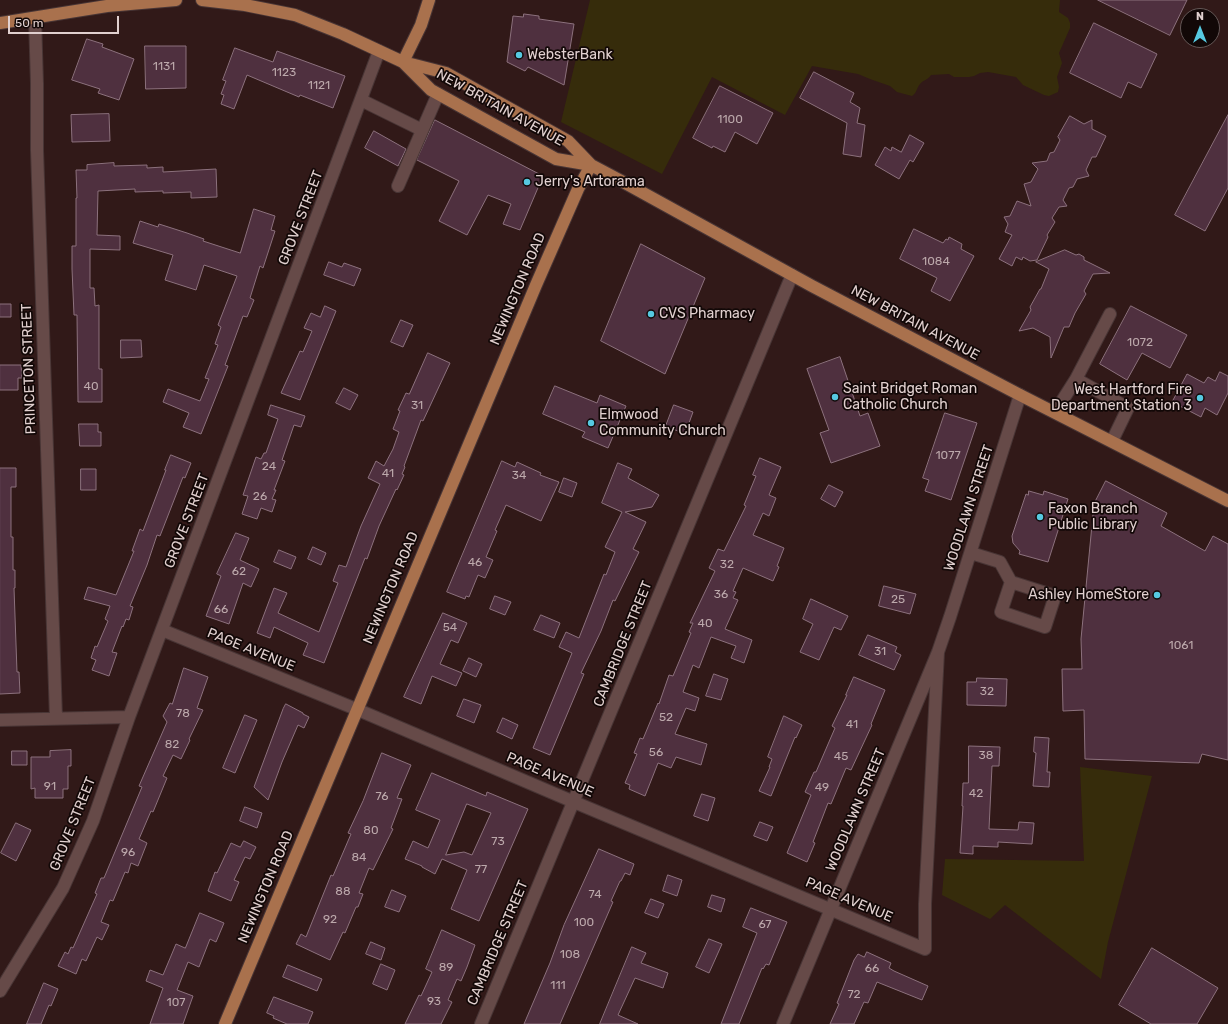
<!DOCTYPE html>
<html>
<head>
<meta charset="utf-8">
<style>
  body { margin:0 }
  #map { position:relative; width:1228px; height:1024px; overflow:hidden; background:#311918; font-family:Rubik,sans-serif }
  canvas { display:block }
  .north { position:absolute; left:1180px; top:8px; width:40px; height:40px; box-sizing:border-box; background:#120807; border:1px solid #655857; border-radius:50%; rotate:0deg; font-size:11px; font-weight:700; line-height:16px; text-align:center; color:#e1d0cf }
  .north::after { content:''; display:block; margin:auto; width:14px; height:18px; background:#56c9e1; clip-path:polygon(50% 0,100% 100%,50% 72%,0 100%) }
  .scale { position:absolute; left:8px; top:16px; width:111px; height:18px; box-sizing:border-box; border:2px solid #e1d0cf; border-top:0; padding-left:5px; font-size:12px; line-height:14px; white-space:nowrap; color:#e1d0cf; -webkit-text-stroke:3px #120807; paint-order:stroke }
</style>
</head>
<body>
<div id="map">
<canvas width="1228" height="1024"></canvas>
<div class="north">N</div>
<div class="scale">50 m</div>
</div>
<script>
const context = document.querySelector('canvas').getContext('2d');
context.lineJoin = 'round';
function fillPath(path, color) { context.fillStyle = color; context.fill(path, 'evenodd'); }
function strokePath(path, color, width, dash) { context.strokeStyle = color; context.lineWidth = width; context.lineCap = dash ? 'butt' : 'round'; context.setLineDash(dash || []); context.stroke(path); }
function drawText(font, color, halo, rows, align = 'center') {
  context.font = font + ' Rubik,sans-serif'; context.lineWidth = 3.5; context.setLineDash([]); context.textBaseline = 'middle'; context.strokeStyle = halo; context.fillStyle = color; for (const [text, x, y, turn = 0] of rows) {
    context.save(); context.translate(x, y); context.rotate((+turn || 0) * Math.PI / 180); context.textAlign = isNaN(turn) ? turn : align; if (halo) context.strokeText(text, 0, 0); context.fillText(text, 0, 0); context.restore();
  }
}
const green = new Path2D(`
  M590,0H1060L1059,12L1068,18L1070,23V28L1059,53L1062,63L1057,77L1059,87L1058,92L1049,96L1044,95L1023,85L1016,77L988,72L980,73L974,76L969,77H954L949,74L931,75C928,80 923,80 920,84C916,89 917,93 912,96L897,92L890,86L870,79L858,74L812,66L785,115L712,77L662,174L561,122Z
  M1080,767L1152,776L1108,942L1101,979L1005,905L990,919L942,895L945,859L1084,861Z`);
const building = new Path2D(`
  M1098,0H1187L1170,35Z
  M524,14L539,16V19L574,24L564,85L528,67L525,71L507,62L513,16L523,17Z
  M1094,23L1157,54L1141,88L1128,82L1121,98L1070,73Z
  M87,39L103,44L102,47L134,59L119,100L98,93L100,89L72,80Z
  M145,46H186V88L146,89Z
  M235,48L273,62L277,51L345,76L333,108L300,95L299,97L247,75L234,109L221,104L224,95L221,94L226,81L223,80Z
  M814,72L854,93L850,102L860,108L857,123L865,125L861,157L843,154L847,123L800,98Z
  M720,86L773,113L757,144L735,132L725,152L713,146L712,148L693,138Z
  M109,114L110,141L72,142L71,115Z
  M1228,115V188L1205,231L1175,215Z
  M1070,116L1084,124L1092,120V129L1106,136L1096,157H1092L1086,170L1089,176L1077,179L1073,187L1069,188L1063,200L1067,206L1059,207L1052,218L1055,222L1047,235L1048,237L1037,260L1030,261L1023,257L1022,260L1016,257L1012,266L999,259L1012,235L1005,232L1008,224L1004,217L1010,216L1017,201L1031,206L1024,184L1031,182L1038,169L1032,163L1047,161L1050,153L1054,152L1060,140L1058,137Z
  M435,120L543,176L520,230L503,224L511,204L488,195L467,235L439,221L459,181L417,160Z
  M374,131L406,149L398,166L365,148Z
  M910,135L924,143L913,162L910,160L899,179L875,165L885,147L891,151L892,147L901,152Z
  M114,163V166L147,165V168L163,167V172L216,169L217,197L191,198V192L163,193V191L135,192V189L98,191L97,235L120,236V250L90,249V288H94L95,306L99,305V369H102V402H78L77,315H74L72,269V246H76V198H77L76,170H87V165Z
  M254,209L275,216L271,230L275,231L263,268L260,266L250,298L254,300L247,317L243,316L225,365L228,366L201,434L183,427L189,413L163,402L168,389L200,401L209,379L205,378L218,345L215,344L221,327L218,325L237,276L204,265L196,290L165,280L173,255L133,243L140,221L158,227L159,224L187,233L204,239L203,241L240,253Z
  M914,229L943,243L946,239L948,240L949,237L962,244L961,249L974,256L950,301L931,291L937,278L900,259Z
  M641,244L705,278L665,374L601,341Z
  M1065,250L1076,255L1079,254L1084,257V260L1110,273L1093,274L1084,291L1086,294L1075,313L1069,327H1064L1051,358L1050,337L1033,328L1019,331L1031,310L1030,307L1040,289H1041L1049,269L1036,262Z
  M329,262L342,267L344,263L361,269L354,286L324,275Z
  M0,304H11V317H0Z
  M325,306L336,311L300,400L281,393L300,351L303,352L312,331L304,328L311,313L320,317Z
  M1131,306L1187,335L1170,368L1142,353L1127,380L1100,364Z
  M401,320L413,325L403,347L391,342Z
  M121,340H141L142,357L121,358Z
  M428,353L450,363L423,421L421,420L404,466L405,467L402,474L404,475L397,490L396,489L379,526L367,559L365,558L324,663L303,655L308,643L274,627L270,638L257,633L274,588L287,593L278,613L319,632L338,583L333,581L339,565L346,567L361,526L380,484L368,478L376,461L384,466L393,449L399,432L393,429L400,411L398,410L406,393L409,394Z
  M840,357L860,416L868,413L880,446L831,463L820,433L829,430L807,369Z
  M0,365H21L22,378H18V390H0Z
  M1220,372L1228,376V393L1217,415L1205,408L1201,417L1172,402L1187,374L1204,383L1208,377L1215,381Z
  M555,386L597,403L600,395L626,406L608,448L582,437L585,432L543,414Z
  M344,388L358,395L350,410L336,403Z
  M271,405L305,416L301,427L294,425L282,460L285,461L274,490H276L272,499L276,500L272,512L261,508L257,519L242,514L248,496L243,495L256,457L261,459L264,453H266L278,419L268,415Z
  M674,405L693,412L685,434L666,426Z
  M945,413L977,423L951,500L925,491L929,480L923,478Z
  M79,424H98V432H101V446H80Z
  M171,455L191,463L185,478L183,477L160,536L157,535L147,565L130,606L133,607L129,620L126,619L123,627L122,626L112,652L117,653L109,676L92,670L96,660L91,658L95,646L97,647L108,621L105,619L110,606L84,599L88,587L116,595L134,551H132L140,529L143,531L166,470H165Z
  M760,458L781,467L769,495L776,498L769,516L763,513L753,535L784,548L777,566L779,567L773,581L743,568L733,591L736,592L733,598L738,600L725,629L752,640L744,663L731,658L736,646L711,637L699,668L693,665L683,692L699,698L695,711L686,708L675,734L707,744L701,765L676,757L671,768L658,763L645,796L629,789L630,785L625,783L637,754L634,753L640,738L643,739L658,703L659,704L669,675L673,676L691,633L689,632L693,623H690L715,571L709,568L718,549L724,551L746,506L744,505L756,476L753,475Z
  M502,461L515,467L517,462L541,473L540,475L559,482L541,521L506,505L495,530L497,531L486,557L493,560L485,578L478,575L469,597L466,596L465,599L447,592Z
  M618,463L632,469L628,478L659,495L652,507L625,512L646,522L633,549L639,552L615,601L613,600L601,631L581,673L584,674L550,755L533,748L572,653L559,647L566,632L579,638L604,574L606,575L615,552L605,547L622,512L602,503Z
  M0,468H16V487H11V537H13V570H15V588H14L17,672H19L20,693L0,694Z
  M81,469H96V490H81Z
  M564,478L577,483L572,497L559,492Z
  M1106,481L1167,513L1161,526L1205,551L1213,536L1228,544V760L1202,754L1199,763L1085,759L1084,710L1063,711L1062,669H1082L1081,639L1094,504Z
  M829,485L843,492L835,507L821,499Z
  M1029,491L1043,495L1044,491L1068,499L1048,562L1019,554L1020,551L1013,543L1012,536L1026,494L1028,495Z
  M236,533L249,538L240,560L259,569L251,587L243,583L229,624L206,616L221,576L217,574Z
  M313,547L326,553L321,565L308,559Z
  M279,550L296,557L291,569L274,562Z
  M884,586L916,594L910,614L879,606Z
  M495,596L511,602L505,615L490,609Z
  M811,599L848,616L841,630L834,627L819,660L800,652L813,624L803,619Z
  M443,613L467,623L458,643L451,640L440,664L462,673L456,686L432,676L421,704L404,697Z
  M541,615L560,623L554,638L534,630Z
  M868,635L897,647L895,652L901,655L894,670L859,655Z
  M469,658L482,664L476,677L463,671Z
  M184,668L208,677L197,708L203,710L189,739L190,740L181,759L173,755L163,776L167,778L153,812L151,811L139,839L147,843L138,866L131,863L128,873L125,872L113,901L110,900L101,922L109,925L102,940L97,937L86,961L82,959L76,974L58,966L65,952L68,954L71,947L73,948L97,894L95,893L101,878H104L142,787L139,786L167,722L163,716L170,703L172,704Z
  M714,674L728,679L721,700L706,696Z
  M854,677L885,690L871,724L872,725L851,770L846,768L831,804L828,803L813,842L815,843L807,862L787,853L811,795L805,792L814,772H816L835,728L832,726L847,695H846Z
  M977,678L1007,679L1006,706L967,705V682H976Z
  M464,699L481,705L474,723L457,716Z
  M286,704L303,713V714L309,717L304,728L298,725L282,762L268,800L254,787L283,709Z
  M245,715L257,720L235,773L223,768Z
  M784,716L802,725L796,738L795,737L771,796L759,791L770,767H769L772,759L768,757Z
  M503,718L518,725L512,739L497,732Z
  M1035,737L1049,738L1047,772H1050L1049,787L1033,786L1036,753L1034,752Z
  M969,746L1000,747L999,766H992L989,829L1018,830L1019,822L1034,823L1032,844L998,842V847L973,846V854L960,853L963,806H962L963,783H968Z
  M71,750V766H68V789H63V798H35V788L31,789V757H50V751Z
  M12,751H27V765H12Z
  M382,753L411,765L397,798L402,799L391,828L393,829L373,870L369,868L359,893L363,894L358,907H356L345,933L343,932L330,960L296,944L301,934L306,937L331,875L333,876L351,834L348,833L363,801Z
  M432,773L486,796L487,792L528,809L479,921L451,909L467,870L442,859L435,874L422,867V866L405,859L413,841L428,848L440,820L416,810ZM467,804L491,813L472,855L464,852L446,855Z
  M702,794L715,798L708,821L694,816Z
  M245,807L262,813L257,828L240,821Z
  M760,822L773,827L767,841L754,836Z
  M16,823L31,830L16,861L1,853Z
  M244,841L256,847L250,859L245,857L234,880L239,882L231,901L208,891L215,872L217,873L231,843L240,847Z
  M599,849L634,864L630,875L625,873L621,881H620L611,901L613,902L560,1024H524L550,963L564,925Z
  M668,875L682,880L677,896L663,891Z
  M392,890L406,896L399,912L385,907Z
  M712,895L725,899L721,912L708,907Z
  M651,899L664,904L658,918L645,913Z
  M751,908L787,922L769,965L766,964L763,969L762,968L739,1024H721L757,933L743,927Z
  M200,913L224,923L216,942L210,939L199,967L188,962L177,990L193,996L183,1024H150L163,988L146,981L150,970L163,975L176,944L185,948Z
  M442,930L475,945L467,967L461,981L457,979L448,1000L452,1002L441,1024H405L419,995L421,996L432,972L426,969Z
  M709,939L722,944L709,973L696,967Z
  M371,942L385,948L381,960L366,954Z
  M632,947L646,953L641,963L668,973L663,988L635,978L618,1015L638,1024H600Z
  M1152,948L1218,988L1197,1024H1151L1119,1005Z
  M867,952L891,963L889,968L894,971L928,986L922,1000L877,982L868,1003L864,1002L854,1024H830L839,1004L837,1003L854,960L858,954L864,957Z
  M381,964L395,970L387,990L373,984Z
  M288,965L322,979L317,991L283,977Z
  M44,983L58,989L51,1006L49,1005L41,1024H27Z
  M274,997L313,1012L308,1024H287L273,1018L274,1016L267,1013Z`);
const minor = new Path2D(`
  M35,18L37,84V150L56,718
  M361,100L422,130
  M398,186L438,94
  M1076,379L1110,314
  M1055,412L1076,379L1128,408L1112,441
  M971,553L1000,562L1011,582L1055,596L1045,627L1001,612L1011,582
  M162,630L356,709L574,802L925,949V904L938,652
  M0,720L129,717
  M0,991L63,888L93,821L129,717L379,51
  M481,1024L792,275
  M783,1024L938,652L950,617L1020,395`);
const major = new Path2D(`
  M202,0L245,5L295,15L343,34L403,62L446,73L568,141L591,165
  M0,23L107,6L176,0
  M403,62L431,90L556,159L591,165L625,183L812,286L1020,395L1228,501
  M403,62L421,25L429,0
  M225,1024L536,285L578,189L591,165`);
const markers = [
  [519,55,4,"#56c9e1"],
  [527,182,4,"#56c9e1"],
  [651,314,4,"#56c9e1"],
  [835,397,4,"#56c9e1"],
  [1200,398,4,"#56c9e1"],
  [591,423,4,"#56c9e1"],
  [1040,517,4,"#56c9e1"],
  [1157,595,4,"#56c9e1"]
];
const numberNames = [
  ["1131",164,67],
  ["1123",284,73],
  ["1121",319,86],
  ["1100",730,120],
  ["1084",936,262],
  ["1072",1140,343],
  ["40",91,387],
  ["31",417,406],
  ["1077",948,456],
  ["24",269,467],
  ["41",388,474],
  ["34",519,476],
  ["26",260,497],
  ["46",475,563],
  ["32",727,565],
  ["62",239,572],
  ["36",721,595],
  ["25",898,600],
  ["66",221,610],
  ["40",705,624],
  ["54",450,628],
  ["1061",1181,646],
  ["31",880,652],
  ["32",987,692],
  ["78",183,714],
  ["52",666,718],
  ["41",852,725],
  ["82",172,745],
  ["56",656,753],
  ["38",986,756],
  ["45",841,757],
  ["91",50,787],
  ["49",822,788],
  ["42",976,794],
  ["76",382,797],
  ["80",371,831],
  ["73",498,842],
  ["96",128,853],
  ["84",359,858],
  ["77",481,870],
  ["88",343,892],
  ["74",595,895],
  ["92",330,920],
  ["100",584,923],
  ["67",765,925],
  ["108",570,955],
  ["89",446,968],
  ["66",872,969],
  ["111",558,986],
  ["72",854,995],
  ["93",434,1002],
  ["107",176,1003]
];
const poiNames = [
  ["WebsterBank",527,55],
  ["Jerry's Artorama",535,182],
  ["CVS Pharmacy",659,314],
  ["Saint Bridget Roman",843,389],
  ["Catholic Church",843,405],
  ["West Hartford Fire",1192,390,"right"],
  ["Department Station 3",1192,406,"right"],
  ["Elmwood",599,415],
  ["Community Church",599,431],
  ["Faxon Branch",1048,509],
  ["Public Library",1048,525],
  ["Ashley HomeStore",1149,595,"right"]
];
const streetNames = [
  ["NEW BRITAIN AVENUE",500,108,29],
  ["GROVE STREET",301,218,-69],
  ["NEWINGTON ROAD",518,289,-67],
  ["NEW BRITAIN AVENUE",915,323,28],
  ["PRINCETON STREET",29,369,-92],
  ["WOODLAWN STREET",969,508,-72],
  ["GROVE STREET",187,521,-69],
  ["NEWINGTON ROAD",391,588,-67],
  ["CAMBRIDGE STREET",623,644,-68],
  ["PAGE AVENUE",251,650,22],
  ["PAGE AVENUE",550,775,23],
  ["WOODLAWN STREET",856,810,-67],
  ["GROVE STREET",73,824,-68],
  ["NEWINGTON ROAD",266,887,-67],
  ["PAGE AVENUE",849,900,23],
  ["CAMBRIDGE STREET",498,943,-67]
];
fillPath(green, '#362c0b');
fillPath(building, '#4f303f');
strokePath(building, '#8c717d', 1);
strokePath(minor, '#483535', 14);
strokePath(major, '#483535', 14);
strokePath(minor, '#664a48', 12);
strokePath(major, '#a9714d', 12);
for (const [x, y, r, color] of markers) { const dot = new Path2D(); dot.arc(x, y, r, 0, 2 * Math.PI); context.fillStyle = color; context.fill(dot); strokePath(dot, '#120807', 1.5); }
drawText('12px', '#bca8ab', null, numberNames);
drawText('14px', '#e1d0cf', '#120807', poiNames, 'left');
drawText('14px', '#e1d0cf', '#120807', streetNames);
</script>
</body>
</html>
